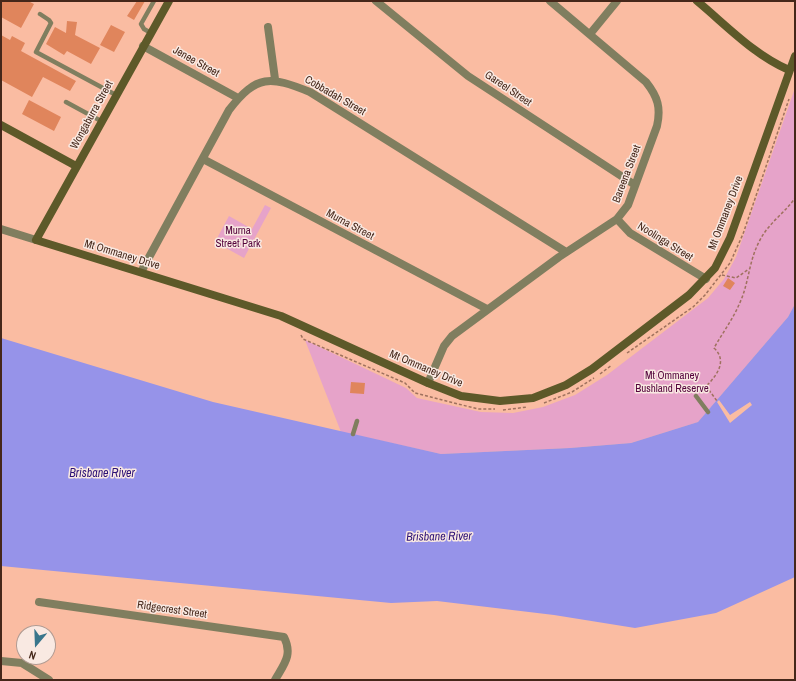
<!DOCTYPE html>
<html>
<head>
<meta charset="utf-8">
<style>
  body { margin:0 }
  #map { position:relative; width:796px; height:681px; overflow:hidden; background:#fabca2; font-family:"Archivo Narrow",sans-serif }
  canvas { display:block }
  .frame { position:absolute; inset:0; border:2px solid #45271a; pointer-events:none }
  .north { position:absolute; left:16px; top:625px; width:40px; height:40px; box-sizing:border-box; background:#f9e9e2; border:1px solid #b19b92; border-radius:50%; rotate:199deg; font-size:11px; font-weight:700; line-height:16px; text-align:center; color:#45271a }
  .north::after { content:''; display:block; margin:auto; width:14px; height:18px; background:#39768c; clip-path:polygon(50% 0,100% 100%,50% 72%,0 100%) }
</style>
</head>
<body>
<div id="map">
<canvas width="796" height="681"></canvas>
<div class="frame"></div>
<div class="north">N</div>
</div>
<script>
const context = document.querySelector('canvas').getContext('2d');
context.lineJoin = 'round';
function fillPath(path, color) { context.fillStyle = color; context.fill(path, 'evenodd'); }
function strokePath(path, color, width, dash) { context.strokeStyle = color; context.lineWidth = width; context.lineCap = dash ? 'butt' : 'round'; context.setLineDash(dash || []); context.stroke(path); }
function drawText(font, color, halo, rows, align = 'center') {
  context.font = font + ' "Archivo Narrow",sans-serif'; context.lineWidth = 3; context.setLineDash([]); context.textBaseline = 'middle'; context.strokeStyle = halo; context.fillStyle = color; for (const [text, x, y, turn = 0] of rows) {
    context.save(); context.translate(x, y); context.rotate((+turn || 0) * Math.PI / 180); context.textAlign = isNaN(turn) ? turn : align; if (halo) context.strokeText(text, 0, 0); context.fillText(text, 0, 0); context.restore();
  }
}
const green = new Path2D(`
  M795,88V304L788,317L698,422L631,443L570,448L441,454L341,432L305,340L406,388L417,398L481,412L513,413L543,407L575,395L607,375L708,298L724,279L736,257Z
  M265,205L271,208L244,258L215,242L229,216L252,229Z`);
const water = new Path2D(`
  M795,304V577L716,613L635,628L554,615L437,601L391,603L1,566V338L213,402L441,454L570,448L631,443L698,422L788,317Z`);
const pier = new Path2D(`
  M719,400L730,415L750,402L752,405L730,423L717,402Z`);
const building = new Path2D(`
  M1,1H28L34,4L21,28L1,17Z
  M137,1H145L134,20L127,16Z
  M67,21L77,22L75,35L100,48L91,64L67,51L64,55L46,44L55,27L66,33Z
  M111,25L125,32L114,52L100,45Z
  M1,35L10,40L12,36L25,43L21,51L76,81L70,91L43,77L32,97L1,80Z
  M29,100L61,117L54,131L22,114Z
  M728,278L735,283L730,290L723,286Z
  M351,382L365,383L364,394L350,393Z`);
const path = new Path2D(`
  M722,275L736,278L749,269
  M301,335L303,339L405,383L415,393L478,409H495
  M627,353L693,307L705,295L730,263L743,234L789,99
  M600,374L612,365
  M706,386L717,401
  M700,392C713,380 730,363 714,348C723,332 734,318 741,300C749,281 749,261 759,242C768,223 784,214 795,198
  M544,403L572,392L594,378
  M503,410L527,407`);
const lane = new Path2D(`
  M40,14L49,20L51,23L36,52L116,95
  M151,33L144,29L141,24L154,1
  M66,102L101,121
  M696,396L708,412
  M353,434L357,421`);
const street = new Path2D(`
  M376,1L468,76L635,185
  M268,27L275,79
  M590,34L617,1
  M143,46L238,98
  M203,159L487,309
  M617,219L630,233L706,279
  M1,229L36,240
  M141,272L229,110C257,74 270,76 310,92L566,252
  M428,383L444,346L452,336L559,257L617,219L628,205L657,126C661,108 658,97 646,82L550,1
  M39,602L284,637C293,655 284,664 275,680
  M1,661L22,663L49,680`);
const secondary = new Path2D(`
  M169,1L36,240L281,316L428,383L461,396L500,401L533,398L566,385L592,369L689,295L715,268L730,238L795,56
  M697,1C726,25 754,55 789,70
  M1,125L76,166`);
const streetNames = [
  ["Jenee Street",196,62,29],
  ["Gareel Street",508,89,34],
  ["Cobbadah Street",335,96,30],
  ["Wongaburra Street",92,115,-61],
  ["Bareena Street",627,174,-69],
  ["Mt Ommaney Drive",726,213,-69],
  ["Murna Street",350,225,28],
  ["Noolinga Street",665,242,32],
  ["Mt Ommaney Drive",122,255,17],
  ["Mt Ommaney Drive",426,369,23],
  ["Ridgecrest Street",172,610,8]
];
const parkNames = [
  ["Murna",238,231],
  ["Street Park",238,244],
  ["Mt Ommaney",672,376],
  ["Bushland Reserve",672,389]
];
const waterNames = [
  ["Brisbane River",102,474],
  ["Brisbane River",439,537,-1]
];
fillPath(green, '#e6a3c9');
fillPath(water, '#9693e9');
fillPath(pier, '#fabca2');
fillPath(building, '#e0855c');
strokePath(path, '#9f715e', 1.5, [3, 2]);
strokePath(lane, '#807e5f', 4.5);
strokePath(street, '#807e5f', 8);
strokePath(secondary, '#5d5929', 8);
drawText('11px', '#45271a', '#f9e9e2', streetNames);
drawText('11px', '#54033c', '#f9e9e2', parkNames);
drawText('italic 12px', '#2c1176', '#f9e9e2', waterNames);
</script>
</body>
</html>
